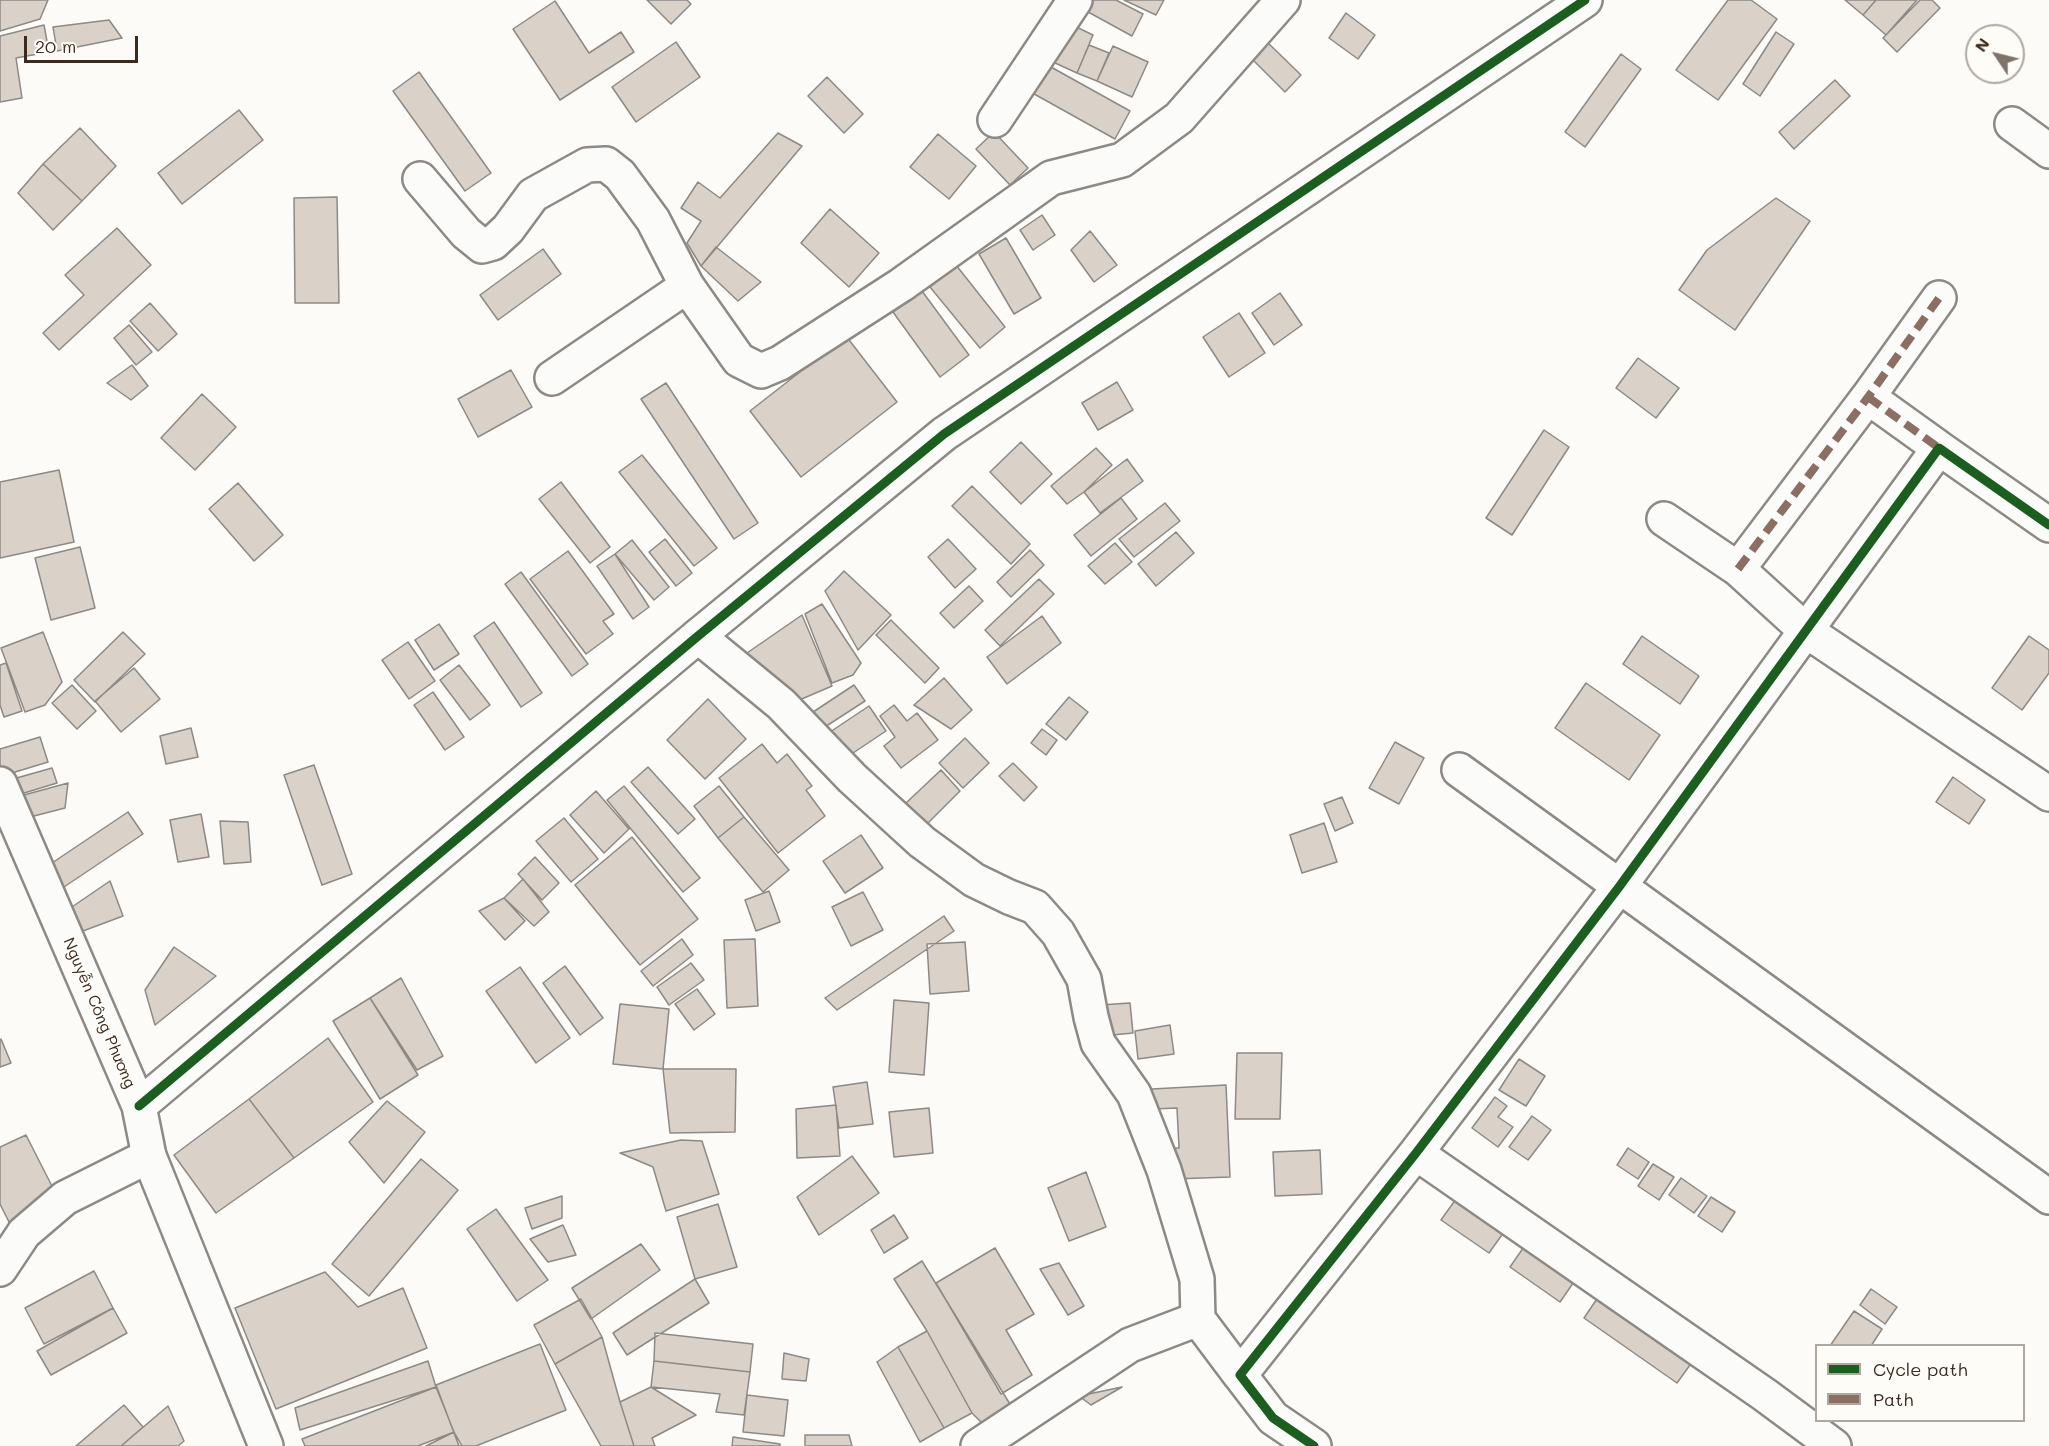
<!DOCTYPE html>
<html>
<head>
<meta charset="utf-8">
<style>
  body { margin:0 }
  #map { position:relative; width:2049px; height:1446px; overflow:hidden; background:#fcfbf8; font-family:Mali,sans-serif }
  canvas { display:block }
  .legend { position:absolute; left:1815px; top:1344px; width:210px; height:78px; box-sizing:border-box; background:#fdfcf7; border:2px solid #afa8a0; margin:0; padding:8px 10px; list-style:none; font-size:18px; color:#3b2a1e }
  .legend li { display:flex; align-items:center; gap:12px; height:30px }
  .legend b { width:30px; border:2px solid #afa8a0 }
  .north { position:absolute; left:1965px; top:24px; width:60px; height:60px; box-sizing:border-box; background:#fdfcf7; border:2px solid #afa8a0; border-radius:50%; rotate:305deg; font-size:16px; font-weight:700; line-height:24px; text-align:center; color:#3b2a1e }
  .north::after { content:''; display:block; margin:auto; width:21px; height:27px; background:#7f736a; clip-path:polygon(50% 0,100% 100%,50% 72%,0 100%) }
  .scale { position:absolute; left:24px; top:36px; width:114px; height:27px; box-sizing:border-box; border:3px solid #3b2a1e; border-top:0; padding-left:8px; font-size:18px; line-height:21px; white-space:nowrap; color:#3b2a1e; -webkit-text-stroke:4px #fdfcf7; paint-order:stroke }
</style>
</head>
<body>
<div id="map">
<canvas width="2049" height="1446"></canvas>
<ul class="legend">
<li><b style="height:8px;background:#1b5e20"></b>Cycle path</li>
<li><b style="height:8px;background:#8d6e63"></b>Path</li>
</ul>
<div class="north">N</div>
<div class="scale">20 m</div>
</div>
<script>
const context = document.querySelector('canvas').getContext('2d');
context.lineJoin = 'round';
function fillPath(path, color) { context.fillStyle = color; context.fill(path, 'evenodd'); }
function strokePath(path, color, width, dash) { context.strokeStyle = color; context.lineWidth = width; context.lineCap = dash ? 'butt' : 'round'; context.setLineDash(dash || []); context.stroke(path); }
function drawText(font, color, halo, rows, align = 'center') {
  context.font = font + ' Mali,sans-serif'; context.lineWidth = 4.5; context.setLineDash([]); context.textBaseline = 'middle'; context.strokeStyle = halo; context.fillStyle = color; for (const [text, x, y, turn = 0] of rows) {
    context.save(); context.translate(x, y); context.rotate((+turn || 0) * Math.PI / 180); context.textAlign = isNaN(turn) ? turn : align; if (halo) context.strokeText(text, 0, 0); context.fillText(text, 0, 0); context.restore();
  }
}
const building = new Path2D(`
  M0,0H48L40,19L0,31Z
  M647,0H687L691,4L671,24Z
  M1083,0H1116L1143,14L1132,36L1079,7Z
  M1124,0H1164L1156,15Z
  M1728,0H1751L1777,19L1718,100L1676,70Z
  M1845,0H1876L1863,15Z
  M1876,0H1917L1886,35L1863,15Z
  M1920,0H1932L1940,8L1897,52L1883,38Z
  M555,1L589,53L621,32L634,52L560,100L513,29Z
  M1346,13L1375,35L1358,59L1329,38Z
  M109,20L122,38L57,51L53,27Z
  M1070,24L1093,35L1077,73L1053,62Z
  M44,25L49,52L16,58L22,98L0,102V36Z
  M1776,32L1794,44L1760,96L1743,84Z
  M1266,41L1301,75L1285,92L1250,57Z
  M676,42L700,77L636,122L612,87Z
  M1089,45L1109,53L1097,81L1077,73Z
  M1113,46L1148,62L1132,97L1097,81Z
  M1621,54L1641,69L1585,147L1565,132Z
  M1042,62L1130,111L1115,139L1027,90Z
  M419,72L491,173L465,191L393,91Z
  M827,77L863,114L844,133L808,96Z
  M1835,80L1850,96L1794,149L1779,132Z
  M239,110L263,140L182,204L158,173Z
  M80,128L116,166L82,201L43,164Z
  M994,132L1028,168L1010,185L976,149Z
  M778,133L802,146L701,266L687,243L701,221L681,208L698,182L720,198Z
  M938,134L976,166L949,199L910,167Z
  M43,164L82,201L53,230L18,193Z
  M337,197L339,303H295L294,198Z
  M1776,198L1810,221L1735,330L1679,290L1707,250Z
  M830,209L879,253L849,287L801,243Z
  M1042,215L1055,235L1033,250L1020,230Z
  M117,228L151,265L59,350L43,333L84,295L65,275Z
  M1090,231L1117,265L1094,282L1071,250Z
  M1006,238L1041,298L1014,314L979,254Z
  M716,247L761,282L738,301L701,266Z
  M543,249L561,274L498,320L480,295Z
  M956,265L1005,327L980,348L930,287Z
  M922,291L969,355L940,377L893,312Z
  M1280,293L1302,325L1274,345L1252,313Z
  M150,303L177,334L158,351L130,321Z
  M1239,313L1265,353L1229,377L1203,337Z
  M129,325L152,352L136,365L114,338Z
  M846,336L897,402L801,477L750,411Z
  M1638,358L1679,388L1656,418L1616,388Z
  M132,365L148,386L131,400L107,383Z
  M511,370L532,407L478,437L458,399Z
  M1117,382L1133,410L1098,430L1082,403Z
  M666,383L758,523L734,539L641,399Z
  M202,394L236,427L195,470L161,438Z
  M1544,430L1569,447L1512,535L1486,518Z
  M1021,442L1052,474L1021,504L990,472Z
  M1096,448L1112,465L1084,492L1067,504L1051,486Z
  M642,455L717,548L694,566L619,472Z
  M1127,459L1143,481L1100,513L1084,492Z
  M59,470L74,542L0,558V482Z
  M561,482L610,547L590,563L539,499Z
  M238,483L283,535L254,561L209,509Z
  M972,486L1030,544L1011,564L952,506Z
  M1121,498L1137,519L1091,556L1074,535Z
  M1165,503L1180,521L1134,557L1119,539Z
  M1176,532L1194,553L1156,586L1138,564Z
  M665,539L692,573L676,586L649,552Z
  M948,539L976,569L955,588L928,557Z
  M632,540L669,587L654,600L615,554Z
  M1115,543L1132,562L1105,584L1088,566Z
  M80,547L95,608L51,620L35,558Z
  M1030,550L1044,565L1011,597L997,582Z
  M568,551L614,614L603,621L613,634L586,654L530,579Z
  M615,554L649,607L633,619L597,566Z
  M844,571L891,615L858,650L825,591Z
  M521,572L588,664L572,676L505,584Z
  M1039,579L1054,594L1000,646L985,630Z
  M969,586L983,601L954,628L940,613Z
  M822,604L861,663L853,675L832,683L805,614Z
  M802,615L832,686L797,701L747,653Z
  M1042,616L1061,643L1007,684L987,657Z
  M891,620L939,668L925,683L876,635Z
  M494,622L542,693L521,707L474,636Z
  M439,624L459,654L434,670L415,640Z
  M43,632L62,682L45,705L25,712L1,648Z
  M123,632L145,654L95,702L74,680Z
  M1642,636L1699,676L1680,704L1623,664Z
  M2029,636L2049,650V673L2022,710L1992,688Z
  M408,642L435,681L409,699L382,660Z
  M6,663L22,711L4,717L0,705V665Z
  M459,665L490,705L470,720L440,680Z
  M134,668L160,699L121,732L95,701Z
  M944,678L972,710L951,729L914,705Z
  M1586,683L1660,735L1629,780L1555,728Z
  M72,685L96,711L77,729L52,703Z
  M854,685L865,701L814,734L804,718Z
  M433,692L464,737L445,750L414,705Z
  M1069,697L1088,712L1066,740L1046,724Z
  M708,699L746,739L705,779L667,740Z
  M894,705L907,721L917,713L938,740L901,768L884,746L895,737L880,716Z
  M869,706L886,731L844,759L827,734Z
  M191,728L198,757L166,764L160,736Z
  M1042,729L1057,740L1046,755L1031,743Z
  M40,737L48,762L2,776L0,768V749Z
  M965,738L989,763L963,788L939,763Z
  M1395,742L1424,758L1399,804L1369,788Z
  M762,744L777,763L787,754L812,786L806,790L825,816L778,853L719,778Z
  M1013,763L1037,787L1024,801L999,776Z
  M314,765L352,874L322,885L284,775Z
  M648,767L695,819L678,834L631,782Z
  M52,768L57,783L11,797L6,781Z
  M941,770L960,791L927,824L906,803Z
  M1953,777L1985,800L1969,824L1936,802Z
  M68,783L65,808L30,817L24,795Z
  M624,786L700,878L683,892L607,800Z
  M719,786L744,817L718,838L694,806Z
  M596,791L629,829L604,853L570,815Z
  M1342,797L1353,823L1335,831L1324,804Z
  M128,812L143,834L58,891L43,869Z
  M201,814L209,857L178,862L170,820Z
  M744,817L789,870L763,892L718,838Z
  M564,818L598,859L571,882L536,841Z
  M220,821L248,822L251,862L224,864Z
  M1324,823L1337,862L1302,873L1290,835Z
  M861,835L883,868L845,893L823,861Z
  M632,837L698,919L640,965L575,885Z
  M535,857L559,883L542,900L518,874Z
  M523,879L549,912L534,926L504,898Z
  M110,881L123,916L75,934L66,911Z
  M769,891L780,922L756,931L745,900Z
  M863,892L883,930L851,946L832,907Z
  M504,898L525,921L505,940L479,911Z
  M944,916L954,931L837,1010L825,998Z
  M682,939L693,955L653,986L641,971Z
  M755,939L758,1006L727,1008L724,940Z
  M965,942L969,991L930,994L927,944Z
  M174,947L216,976L155,1025L145,990Z
  M691,963L704,980L669,1005L657,987Z
  M565,966L603,1018L580,1035L543,983Z
  M520,967L570,1038L536,1063L486,991Z
  M401,978L443,1056L417,1070L370,998Z
  M697,989L715,1014L694,1030L675,1004Z
  M370,998L418,1075L380,1099L333,1021Z
  M894,1000L929,1003L924,1075L889,1072Z
  M1130,1003L1133,1033L1102,1036L1100,1005Z
  M620,1004L669,1009L663,1069L613,1064Z
  M1170,1025L1174,1054L1138,1059L1135,1031Z
  M328,1038L373,1102L294,1158L249,1099Z
  M1,1039L11,1063L0,1067V1040Z
  M1237,1053H1282L1280,1119H1235Z
  M1519,1059L1545,1076L1526,1106L1499,1090Z
  M663,1069H736L735,1132L670,1133Z
  M867,1082L873,1124L839,1128L833,1087Z
  M1226,1085L1230,1177L1173,1179L1172,1148H1179L1177,1108L1153,1109L1152,1089Z
  M1495,1097L1507,1106L1498,1117L1513,1127L1498,1147L1472,1128Z
  M249,1099L294,1158L216,1213L174,1155Z
  M387,1101L425,1132L384,1183L349,1142Z
  M836,1105L840,1156L797,1158L796,1109Z
  M929,1108L933,1153L894,1157L889,1112Z
  M1532,1116L1551,1130L1528,1160L1509,1147Z
  M26,1135L59,1200L10,1224L0,1204V1147Z
  M681,1140L702,1141L719,1194L666,1211L653,1167L620,1153Z
  M1628,1148L1649,1162L1638,1179L1617,1165Z
  M1320,1150L1322,1194L1275,1196L1273,1152Z
  M852,1156L879,1193L819,1235L797,1197Z
  M421,1159L458,1190L369,1296L332,1264Z
  M1653,1164L1674,1177L1659,1200L1638,1186Z
  M1086,1172L1106,1227L1069,1241L1048,1188Z
  M1681,1178L1707,1196L1694,1213L1669,1195Z
  M562,1196V1218L532,1229L525,1208Z
  M1711,1197L1735,1212L1722,1232L1698,1216Z
  M1456,1199L1504,1232L1489,1253L1441,1220Z
  M718,1204L737,1267L695,1279L677,1217Z
  M496,1209L548,1280L517,1301L467,1229Z
  M894,1215L908,1238L884,1253L871,1230Z
  M563,1225L576,1255L548,1262L530,1239Z
  M1528,1241L1578,1276L1560,1302L1510,1267Z
  M641,1244L660,1270L591,1319L572,1288Z
  M995,1248L1034,1314L1006,1330L1032,1375L1001,1394L936,1283Z
  M922,1261L1013,1409L986,1427L972,1413L927,1331L894,1279Z
  M1059,1263L1084,1306L1068,1315L1040,1269Z
  M94,1271L113,1308L44,1344L25,1308Z
  M325,1272L358,1307L403,1288L427,1348L276,1409L235,1308Z
  M695,1279L709,1303L627,1355L613,1333Z
  M1871,1289L1897,1307L1885,1324L1860,1305Z
  M1601,1293L1695,1358L1677,1383L1584,1318Z
  M581,1299L602,1337L555,1364L534,1325Z
  M113,1308L127,1333L51,1375L37,1351Z
  M1854,1311L1882,1329L1871,1346H1830Z
  M927,1331L972,1413L944,1428L898,1347Z
  M655,1333L753,1344L750,1372L654,1361Z
  M602,1337L620,1402L634,1446H601L555,1364Z
  M540,1344L566,1410L476,1446H459L436,1385Z
  M898,1347L944,1428L920,1442L877,1362Z
  M784,1353L809,1359L806,1381L782,1379Z
  M428,1361L436,1387L300,1430L295,1408Z
  M654,1361L750,1372L744,1415L716,1412L720,1394L651,1387Z
  M436,1387L454,1432L418,1446H305L302,1439Z
  M651,1387L696,1415L652,1438L655,1446H634L620,1402Z
  M1122,1387L1091,1405L1079,1396Z
  M747,1395L788,1400L784,1436L743,1432Z
  M124,1405L143,1427L121,1446H76Z
  M168,1406L184,1441L178,1446H121Z
  M454,1432L462,1446H426Z
  M805,1435H849L852,1446H805Z
  M733,1437L780,1444V1446H732Z`);
const minor = new Path2D(`
  M995,120L1075,0
  M2012,124L2049,151
  M420,179L466,233L482,246L493,243L508,229L533,195L587,165L606,164L620,175L653,220L687,286L739,360L761,371L780,363L901,285L1051,178L1122,160L1179,118L1283,0
  M552,378L687,286
  M1868,397L1939,448
  M1664,519L1738,569L1805,630L2049,794
  M1738,569L1868,397L1939,298
  M698,636L781,704L852,778L922,842L974,880L1009,897L1035,907L1058,933L1084,979L1091,1017L1098,1043L1134,1094L1164,1170L1197,1279L1198,1319
  M1459,770L2049,1197
  M1416,1153L1765,1395L1834,1446
  M0,1269L24,1233L65,1198L149,1156
  M978,1446L1130,1345L1198,1319L1240,1375
  M1314,1446L1273,1418L1240,1375L1416,1153L1619,887L1939,448L2049,525`);
const tertiary = new Path2D(`
  M0,784L139,1106L149,1156L266,1446
  M139,1106L698,636L944,434L1585,0`);
const quiet = new Path2D(`
  M1868,397L1939,448
  M1738,569L1868,397L1939,298`);
const cycleway = new Path2D(`
  M139,1106L698,636L944,434L1585,0
  M1314,1446L1273,1418L1240,1375L1416,1153L1619,887L1939,448L2049,525`);
const streetNames = [
  ["Nguyễn Công Phương",99,1013,67]
];
fillPath(building, '#dad2c9');
strokePath(building, '#8d8985', 1.5);
strokePath(minor, '#8d8985', 38);
strokePath(tertiary, '#8d8985', 38);
strokePath(minor, '#fbfbf9', 33);
strokePath(tertiary, '#fbfbf9', 33);
strokePath(quiet, '#8d6e63', 8, [15, 8]);
strokePath(cycleway, '#1b5e20', 9);
drawText('16px', '#3b2a1e', '#fdfcf7', streetNames);
</script>
</body>
</html>
